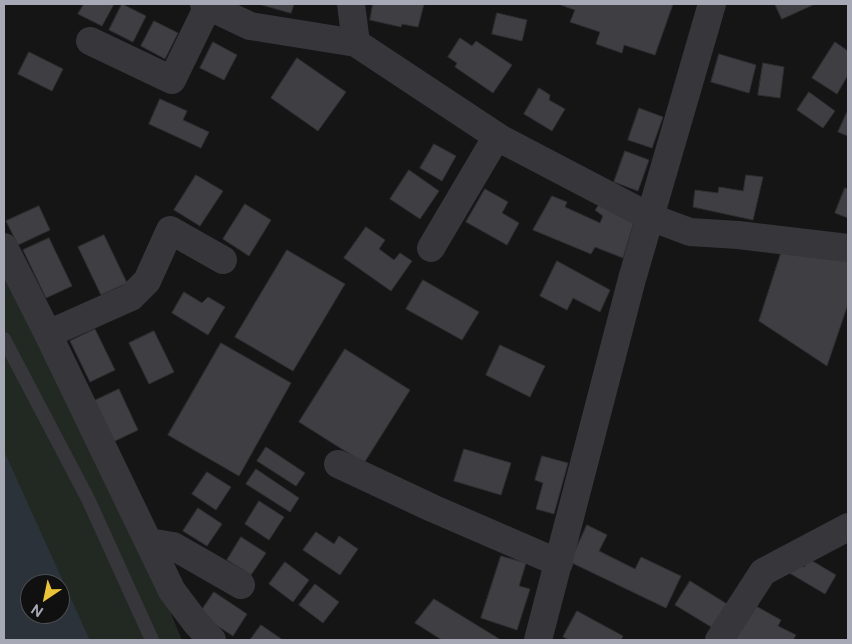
<!DOCTYPE html>
<html>
<head>
<meta charset="utf-8">
<style>
  body { margin:0 }
  #map { position:relative; width:852px; height:644px; overflow:hidden; background:#151516; font-family:"Public Sans",sans-serif }
  canvas { display:block }
  .frame { position:absolute; inset:0; border:5px solid #a7aab6; pointer-events:none }
  .north { position:absolute; left:20px; top:574px; width:50px; height:50px; box-sizing:border-box; background:#101011; border:1px solid #4c4e53; border-radius:50%; rotate:214deg; font-size:14px; font-weight:700; line-height:20px; text-align:center; color:#a7aab6 }
  .north::after { content:''; display:block; margin:auto; width:18px; height:22px; background:#ebc338; clip-path:polygon(50% 0,100% 100%,50% 72%,0 100%) }
</style>
</head>
<body>
<div id="map">
<canvas width="852" height="644"></canvas>
<div class="frame"></div>
<div class="north">N</div>
</div>
<script>
const context = document.querySelector('canvas').getContext('2d');
context.lineJoin = 'round';
function fillPath(path, color) { context.fillStyle = color; context.fill(path, 'evenodd'); }
function strokePath(path, color, width, dash) { context.strokeStyle = color; context.lineWidth = width; context.lineCap = dash ? 'butt' : 'round'; context.setLineDash(dash || []); context.stroke(path); }
const green = new Path2D(`
  M4,258L92,425L182,640H85L4,456Z`);
const water = new Path2D(`
  M4,451L87,634L90,640H4ZM30,584H60V614H30Z`);
const building = new Path2D(`
  M84,4H114L102,26L78,14Z
  M122,4L146,16L133,42L109,30Z
  M259,4H294L291,13Z
  M373,4H424L418,27L402,24L401,27L370,20Z
  M561,4H673L655,55L624,45L622,53L596,44L600,32L570,22L575,10L561,5Z
  M775,4H815L782,19Z
  M497,13L527,20L522,41L492,34Z
  M154,21L178,33L165,59L141,46Z
  M460,38L472,46L476,41L512,65L493,93L455,67L457,63L448,57Z
  M213,42L237,55L224,80L200,68Z
  M835,42L848,51V75L837,94L812,78Z
  M29,52L63,69L52,91L18,74Z
  M719,54L756,65L749,93L711,82Z
  M297,58L346,92L318,131L271,98Z
  M763,63L784,67L780,98L758,95Z
  M539,88L550,95L549,100L565,109L552,131L524,114Z
  M809,92L835,111L823,128L797,110Z
  M160,99L187,111L183,120L209,132L201,148L149,124Z
  M639,108L663,117L652,148L628,140Z
  M848,110V136L838,132Z
  M434,144L456,156L442,181L420,168Z
  M625,151L649,160L638,191L614,182Z
  M409,170L439,191L420,219L390,199Z
  M196,175L223,191L200,226L174,210Z
  M746,175L763,177L753,220L693,207L695,190L718,193L719,187L743,191Z
  M845,188L848,189V218L835,213Z
  M485,189L508,202L502,213L519,223L507,245L466,222Z
  M552,196L567,202L565,207L600,223L603,216L595,210L601,202L634,222L623,258L595,247L591,254L533,230Z
  M245,204L271,220L249,256L223,239Z
  M39,206L50,230L18,245L6,221Z
  M366,227L385,240L379,249L394,260L400,253L412,261L391,291L344,258Z
  M104,235L127,283L101,295L78,247Z
  M49,238L72,286L46,298L23,250Z
  M783,247L848,254V304L827,366L759,321Z
  M287,250L345,284L293,371L235,337Z
  M557,261L610,290L600,312L573,298L567,310L540,296Z
  M423,280L479,312L462,340L406,309Z
  M184,292L202,303L208,297L225,307L208,335L172,313Z
  M95,329L115,370L90,382L70,341Z
  M154,331L174,372L149,384L129,343Z
  M221,343L291,383L239,476L168,435Z
  M500,345L545,366L530,397L486,375Z
  M345,349L410,390L364,463L299,422Z
  M119,389L138,430L113,442L94,401Z
  M266,447L305,473L296,486L257,461Z
  M464,449L511,463L501,495L454,481Z
  M542,456L568,463L554,514L536,509L543,483L535,480Z
  M256,469L299,498L290,512L246,484Z
  M207,472L231,487L216,510L192,494Z
  M259,501L284,517L269,540L245,524Z
  M198,508L222,524L207,546L183,531Z
  M587,525L607,535L599,551L635,569L641,557L681,576L666,608L570,562Z
  M316,532L334,544L339,536L358,549L340,575L303,550Z
  M241,537L266,553L251,575L227,560Z
  M501,556L526,563L519,586L530,589L517,630L481,618Z
  M809,559L836,575L825,594L786,571L792,561L804,567Z
  M285,562L309,580L293,602L269,584Z
  M690,581L727,604L713,628L675,605Z
  M315,584L339,602L323,623L299,605Z
  M214,592L247,614L233,636L199,614Z
  M434,599L501,640H442L415,623Z
  M754,605L781,620L778,626L796,635L793,640H739L736,639Z
  M577,611L623,636L621,640H570L563,637Z
  M261,625L283,640H250Z`);
const service = new Path2D(`
  M4,339L88,499L152,640`);
const minor = new Path2D(`
  M204,4L250,26L356,43L501,139L650,217L690,232L738,235L848,248
  M351,4L356,43
  M90,41L172,80L208,6
  M4,247L48,334L172,591L197,624L212,640
  M431,248L497,136
  M48,334L131,297L147,281L170,230L223,260
  M338,464L432,508L559,563
  M149,542L173,546L241,585
  M538,640L632,279L712,4
  M719,640L763,572L848,527`);
fillPath(green, '#212922');
fillPath(water, '#2b323a');
fillPath(building, '#3f3f43');
strokePath(building, '#2f2f32', 1);
strokePath(service, '#36363b', 14);
strokePath(minor, '#36363b', 28);
</script>
</body>
</html>
